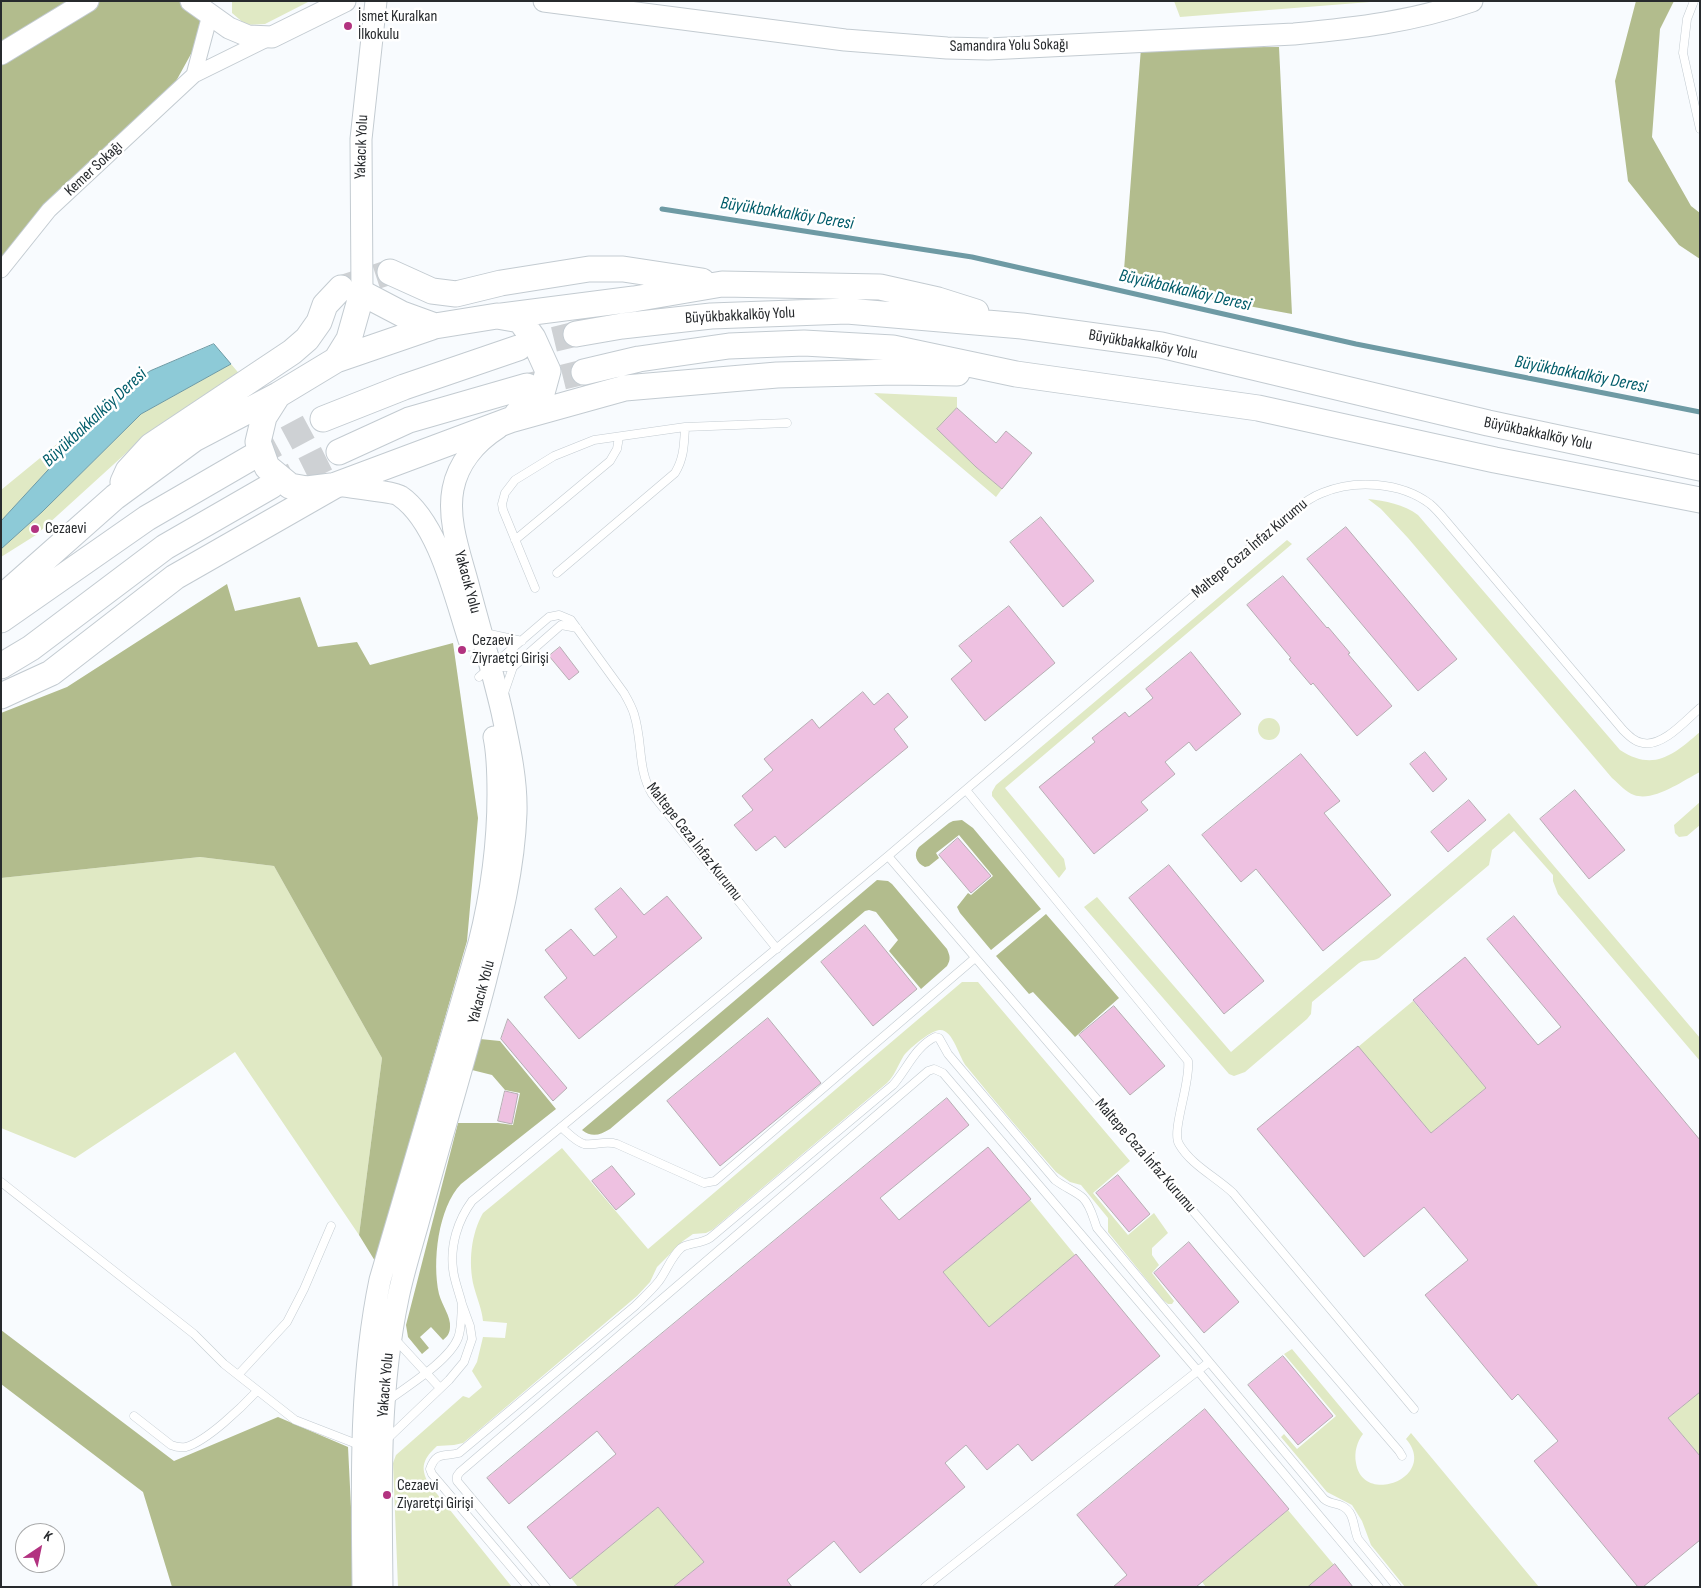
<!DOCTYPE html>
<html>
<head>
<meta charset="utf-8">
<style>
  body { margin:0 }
  #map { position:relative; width:1701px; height:1588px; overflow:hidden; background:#f8fbfe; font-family:"Sofia Sans Condensed",sans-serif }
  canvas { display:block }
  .frame { position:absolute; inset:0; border:2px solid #272a2d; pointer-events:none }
  .north { position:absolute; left:15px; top:1523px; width:50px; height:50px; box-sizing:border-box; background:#fff; border:1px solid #a9aaab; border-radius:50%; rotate:34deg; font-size:14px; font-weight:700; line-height:20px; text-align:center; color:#272a2d }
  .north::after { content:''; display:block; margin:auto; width:18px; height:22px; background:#b23380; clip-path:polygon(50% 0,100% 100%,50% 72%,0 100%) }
</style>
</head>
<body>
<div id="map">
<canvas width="1701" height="1588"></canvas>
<div class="frame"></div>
<div class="north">K</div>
</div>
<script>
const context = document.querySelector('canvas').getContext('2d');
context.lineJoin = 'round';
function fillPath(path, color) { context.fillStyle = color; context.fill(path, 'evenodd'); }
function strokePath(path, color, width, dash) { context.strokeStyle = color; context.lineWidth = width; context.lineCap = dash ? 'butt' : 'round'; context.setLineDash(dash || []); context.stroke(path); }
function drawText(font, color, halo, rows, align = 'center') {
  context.font = font + ' "Sofia Sans Condensed",sans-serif'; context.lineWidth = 5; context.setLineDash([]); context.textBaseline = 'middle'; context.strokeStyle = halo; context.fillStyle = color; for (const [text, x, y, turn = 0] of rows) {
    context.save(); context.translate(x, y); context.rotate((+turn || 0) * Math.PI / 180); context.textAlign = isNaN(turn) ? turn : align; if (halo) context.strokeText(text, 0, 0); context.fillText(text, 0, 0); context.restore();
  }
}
const green = new Path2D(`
  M232,1H310L265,24L246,25L232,13Z
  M1174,1H1383L1180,17Z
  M231,364L242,377L147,434L36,535L1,557V549L42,512L141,414Z
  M874,393L957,397V408L938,429L976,467L1002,489L996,497Z
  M117,395L1,521V490Z
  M1368,499C1385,501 1404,504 1418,515L1620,750C1654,772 1673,755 1700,732V772C1682,781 1654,802 1634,795C1626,792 1619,784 1612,778L1408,538L1381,509Z
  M1287,540L1292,544L1005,788L1064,859L1066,869L1059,878L992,796V792L996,785Z
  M1258 729a11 11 0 1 1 22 0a11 11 0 1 1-22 0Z
  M1700,802V825L1687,836L1679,837L1675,833L1674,825Z
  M1509,813L1700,1038V1061L1558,894L1553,881V875L1514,831L1492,850L1489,865L1379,958C1372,962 1365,959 1359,963L1312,1002L1311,1014L1307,1019L1245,1072L1234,1076L1229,1074L1084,907L1097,897L1231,1052Z
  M200,857L274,866L382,1058L359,1235L235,1052L75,1158L1,1128V878Z
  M962,982H978L1130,1161L1093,1193L1128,1235L1154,1213L1168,1233L1152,1248V1255L1159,1265L1152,1273L1174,1301L1172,1304H1168L1163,1300L1108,1232V1218L1081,1185L1070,1182L1056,1172C1026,1138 996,1103 967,1067C959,1058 953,1028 939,1030C930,1031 907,1050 903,1057C897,1067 895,1075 887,1083L712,1230L706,1233L693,1234L683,1241L657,1267L650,1282L637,1296L480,1429L463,1443L454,1445L437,1446C424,1458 419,1467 429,1484L512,1587H398L393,1463L396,1455L463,1396L469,1398L482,1387L472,1371L477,1362L483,1337L505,1338L507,1323L483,1321C482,1310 477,1298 474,1287C468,1263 471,1234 483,1213L562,1148L648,1249Z
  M1413,1001L1486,1088L1431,1133L1358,1047Z
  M1030,1200L1075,1255L989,1327L943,1272Z
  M1292,1349L1363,1434C1357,1442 1354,1452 1356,1463C1363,1507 1439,1477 1406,1439L1411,1433L1539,1587H1405L1371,1545L1362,1521L1352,1505L1327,1492L1281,1437L1284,1434L1297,1449L1336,1416L1284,1354Z
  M1700,1392V1456L1668,1418Z
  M658,1507L704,1562L673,1587H578L571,1578Z
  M1288,1510L1334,1565L1308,1587H1206L1202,1582Z`);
const forest = new Path2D(`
  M1,1H182L208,23L175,83L1,272Z
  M1636,1H1674L1660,29L1652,137L1691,206L1700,213V259L1679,245L1628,181L1615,81Z
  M1279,47L1292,314L1123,283L1141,48Z
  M227,584L235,611L300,597L318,647L357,642L370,665L453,643L478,818L467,941L375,1261L359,1235L382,1058L274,866L200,857L1,878V713L67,687Z
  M962,820L973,828L1041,909L991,950L960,913L957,907L968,893L971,895L993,876L959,835L936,853L939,858L929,866L925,867C916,863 913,854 919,847L949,823L953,821Z
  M877,880L888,881L892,884L947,949C950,956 951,959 947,966L921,989L889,951L898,940L876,912L869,910L865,911L610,1129C600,1135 592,1138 582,1130Z
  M1046,914L1119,998L1075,1037L1033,992L1029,994L996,956Z
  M480,1039L500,1041L556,1109L461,1184C438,1208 432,1262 439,1294C442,1305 451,1317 450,1327C450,1333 447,1337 443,1340L431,1327L420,1337L429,1348L422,1354L408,1337L406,1325L458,1123H498L513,1125L520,1093L505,1090L492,1075L472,1070Z
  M1,1330L174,1461L278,1417L348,1447L355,1587H172L143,1492L1,1384Z`);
const water = new Path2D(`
  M214,344L231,364L141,414L42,512L1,549V521L117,395L150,371Z`);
const stream = new Path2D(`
  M662,209L972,257L1356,344L1700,412`);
const building = new Path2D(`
  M957,408L996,443L1006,431L1032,453L1002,489L976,467L937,429Z
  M1041,517L1094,581L1063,607L1010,542Z
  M1346,527L1457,659L1418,691L1307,559Z
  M1283,576L1327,628L1328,627L1350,653L1348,654L1392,706L1357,736L1313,683L1311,685L1289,659L1291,658L1247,605Z
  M1009,606L1055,663L985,721L951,679L972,661L959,646Z
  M560,647L579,672L569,680L549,656Z
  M1191,652L1241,714L1196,751L1189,742L1165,762L1175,774L1141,802L1148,810L1094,854L1039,787L1095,742L1092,738L1125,712L1129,717L1153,698L1146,689Z
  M863,692L874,705L888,693L908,717L894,729L908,747L785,848L775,836L756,851L734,825L753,810L742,796L773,770L764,759L812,719L819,728Z
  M1425,752L1447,779L1433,792L1410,764Z
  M1301,754L1340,801L1324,813L1391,895L1323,951L1256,869L1241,882L1202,835Z
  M1575,790L1625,850L1589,879L1540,819Z
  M1469,800L1486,820L1448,852L1431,832Z
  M958,838L991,876L971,893L939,855Z
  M1169,865L1264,981L1224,1014L1129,898Z
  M621,888L644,915L667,896L702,938L579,1039L544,997L567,978L545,950L571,929L594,956L617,937L595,909Z
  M1514,916L1700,1140V1392L1668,1418L1700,1456V1540L1643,1587H1638L1534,1461L1558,1441L1518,1394L1512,1400L1425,1295L1468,1260L1424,1207L1364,1257L1257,1129L1358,1046L1431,1133L1486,1088L1413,1000L1465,957L1538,1045L1561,1027L1487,939Z
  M865,925L917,989L873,1026L821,962Z
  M1114,1006L1165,1066L1130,1095L1079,1035Z
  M768,1018L821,1083L720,1166L667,1101Z
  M508,1019L567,1088L553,1101L501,1039Z
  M505,1091L518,1094L512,1124L498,1121Z
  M947,1098L969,1125L880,1198L899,1220L988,1147L1031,1199L943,1272L989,1327L1076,1254L1160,1356L1032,1461L1018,1444L987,1470L966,1445L945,1463L965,1487L860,1573L834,1541L787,1580L792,1587H673L704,1562L658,1507L570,1579L527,1527L616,1454L597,1431L509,1504L487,1478Z
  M612,1166L635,1194L616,1210L592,1181Z
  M1118,1175L1150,1214L1129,1232L1096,1193Z
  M1189,1242L1239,1302L1204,1333L1154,1273Z
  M1283,1356L1333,1416L1298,1445L1248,1385Z
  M1205,1409L1289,1509L1196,1587H1113L1127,1575L1077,1515Z
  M1335,1564L1353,1587H1308Z`);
const trunkTunnel = new Path2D(`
  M341,288L390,272
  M518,348L576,334
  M527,386L584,372
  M254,456L323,419
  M271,486L339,452`);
const service = new Path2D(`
  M1694,1L1687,19L1683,53L1700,129
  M515,540L610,461L617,449L619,437
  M557,573L675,473C684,458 684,445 685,427
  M535,588L503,510L502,504L505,493L515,480L554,456L594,440L685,427L787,423
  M485,633L522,641
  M475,658L491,667H513L561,625L577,628
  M479,677L549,617L559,615L571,620L624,693C628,700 632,707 634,714C643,742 637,768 652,794L777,949
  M503,696L513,667
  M966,790L1188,1061C1191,1082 1171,1131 1179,1144C1191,1165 1216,1177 1233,1193L1414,1409
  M888,856L1399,1451L1402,1456
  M561,1127C567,1132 576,1142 584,1144C595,1146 605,1140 617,1144L704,1183L715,1181L975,958
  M1,1182L194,1334L224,1364L295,1420L362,1446
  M462,1304C459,1292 454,1280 453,1269C450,1245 458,1220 472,1201L888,856L1293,511C1302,504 1311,497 1322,493C1355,479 1401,482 1430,504C1436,509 1441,515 1446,521L1623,730C1629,736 1635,742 1643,743C1663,747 1686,720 1700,708
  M462,1304L470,1326L472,1339L464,1362L449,1380L382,1444L364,1425C371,1417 378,1409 386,1402C406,1387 449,1361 458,1338C462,1328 461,1315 462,1304Z
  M394,1338L440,1388
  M238,1375L287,1322L304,1289L331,1226
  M134,1416L171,1445C176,1447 180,1448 186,1447C207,1441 242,1407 257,1391
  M528,1587L432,1474L430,1469C436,1451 444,1457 459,1453L635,1306C643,1298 652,1290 659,1281C667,1270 671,1257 681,1248C687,1243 701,1244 710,1238L893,1085C907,1069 915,1047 935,1037L939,1038L948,1054L1055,1180C1064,1187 1077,1192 1083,1198C1091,1206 1093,1218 1097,1228L1324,1499C1330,1504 1336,1503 1342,1506C1355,1512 1353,1528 1358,1539L1397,1587
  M546,1587L457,1481V1476L460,1472L928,1071L934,1069L943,1073L1198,1371L1379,1587
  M925,1587L1209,1362`);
const minor = new Path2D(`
  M194,75L210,15
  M1,270L49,210L194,75L269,38`);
const secondary = new Path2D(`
  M191,1L229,28L248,36L272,37L345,1
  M544,1L845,40L947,48L988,49L1294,34C1357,28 1412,22 1472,1
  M1,54L88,1
  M362,293L361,139L376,1
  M336,485C347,487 395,492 400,496C438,522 455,597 469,640
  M363,1587C362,1484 359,1381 380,1280L479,943C491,895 498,844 498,794C498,775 498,756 494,737
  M382,1587C381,1490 378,1393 398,1298C403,1273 411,1248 418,1223C440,1141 465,1060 486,979C500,924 514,870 516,813C517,779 509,745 502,712C492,669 479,626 468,584C460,554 447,520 453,489C458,463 476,442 498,428`);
const trunk = new Path2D(`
  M390,272L432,291L456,294L501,283L589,269H623L702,281
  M502,316L634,299L722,284L880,287L938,300L976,312
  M576,334L622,326L711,316L847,311L1022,326L1161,345L1488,423L1700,468
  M336,360L349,339L362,293L402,314L435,326
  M584,372L639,359L729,346L804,343L893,348L1016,374L1258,408L1495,460L1700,500
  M278,395L264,417L258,442L267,467L290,486L307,489L331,486
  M323,419L404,387L518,348
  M339,452L409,420L527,386
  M123,482L128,471L151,446L292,352L307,339L319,322L325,305L341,288
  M1,598L115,497L194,439L278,395L336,360L435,326L497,316L520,320L533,338L548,371L542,393L517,414
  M1,620L147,518L254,456
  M1,666L31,648L165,547L271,486
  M1,696L51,673L175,577L336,485L510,420L625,388L777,375L895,372L957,373`);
const markers = [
  [348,26,5,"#b23380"],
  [35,529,5,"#b23380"],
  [462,650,5,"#b23380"],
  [387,1495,5,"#b23380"]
];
const poiNames = [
  ["İsmet Kuralkan",358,17],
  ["İlkokulu",358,35],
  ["Cezaevi",45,529],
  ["Cezaevi",472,641],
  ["Ziyraetçi Girişi",472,659],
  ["Cezaevi",397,1486],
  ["Ziyaretçi Girişi",397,1504]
];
const streetNames = [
  ["Samandıra Yolu Sokağı",1009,46,-1],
  ["Yakacık Yolu",362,147,-88],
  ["Kemer Sokağı",94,169,-43],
  ["Büyükbakkalköy Yolu",740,316,-3],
  ["Büyükbakkalköy Yolu",1143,345,10],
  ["Büyükbakkalköy Yolu",1538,434,12],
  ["Maltepe Ceza İnfaz Kurumu",1250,549,-40],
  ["Yakacık Yolu",467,582,75],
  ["Maltepe Ceza İnfaz Kurumu",694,842,52],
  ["Yakacık Yolu",482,992,-75],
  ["Maltepe Ceza İnfaz Kurumu",1145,1156,49],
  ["Yakacık Yolu",386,1385,-85]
];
const waterNames = [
  ["Büyükbakkalköy Deresi",787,214,9],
  ["Büyükbakkalköy Deresi",1185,291,13],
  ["Büyükbakkalköy Deresi",1581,375,11],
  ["Büyükbakkalköy Deresi",95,418,-43]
];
fillPath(green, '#e0e9c4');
fillPath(forest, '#b2bc8d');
fillPath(water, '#8dcad7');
strokePath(water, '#6e9aa4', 1);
strokePath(stream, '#6e9aa4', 5);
fillPath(building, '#eec1e1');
strokePath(building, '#b6adb3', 1);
strokePath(trunkTunnel, '#ced1d4', 25, [25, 12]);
strokePath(service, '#c3cbd1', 9);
strokePath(minor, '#c3cbd1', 17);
strokePath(secondary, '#c3cbd1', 23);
strokePath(trunk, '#c3cbd1', 27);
strokePath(service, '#fff', 8);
strokePath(minor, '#fff', 15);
strokePath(secondary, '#fff', 21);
strokePath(trunk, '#fff', 25);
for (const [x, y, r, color] of markers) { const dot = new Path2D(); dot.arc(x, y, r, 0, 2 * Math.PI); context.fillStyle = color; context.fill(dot); strokePath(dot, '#fff', 2); }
drawText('16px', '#272a2d', '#fff', poiNames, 'left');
drawText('16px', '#272a2d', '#fff', streetNames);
drawText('italic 18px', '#005c6a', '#fff', waterNames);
</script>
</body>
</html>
